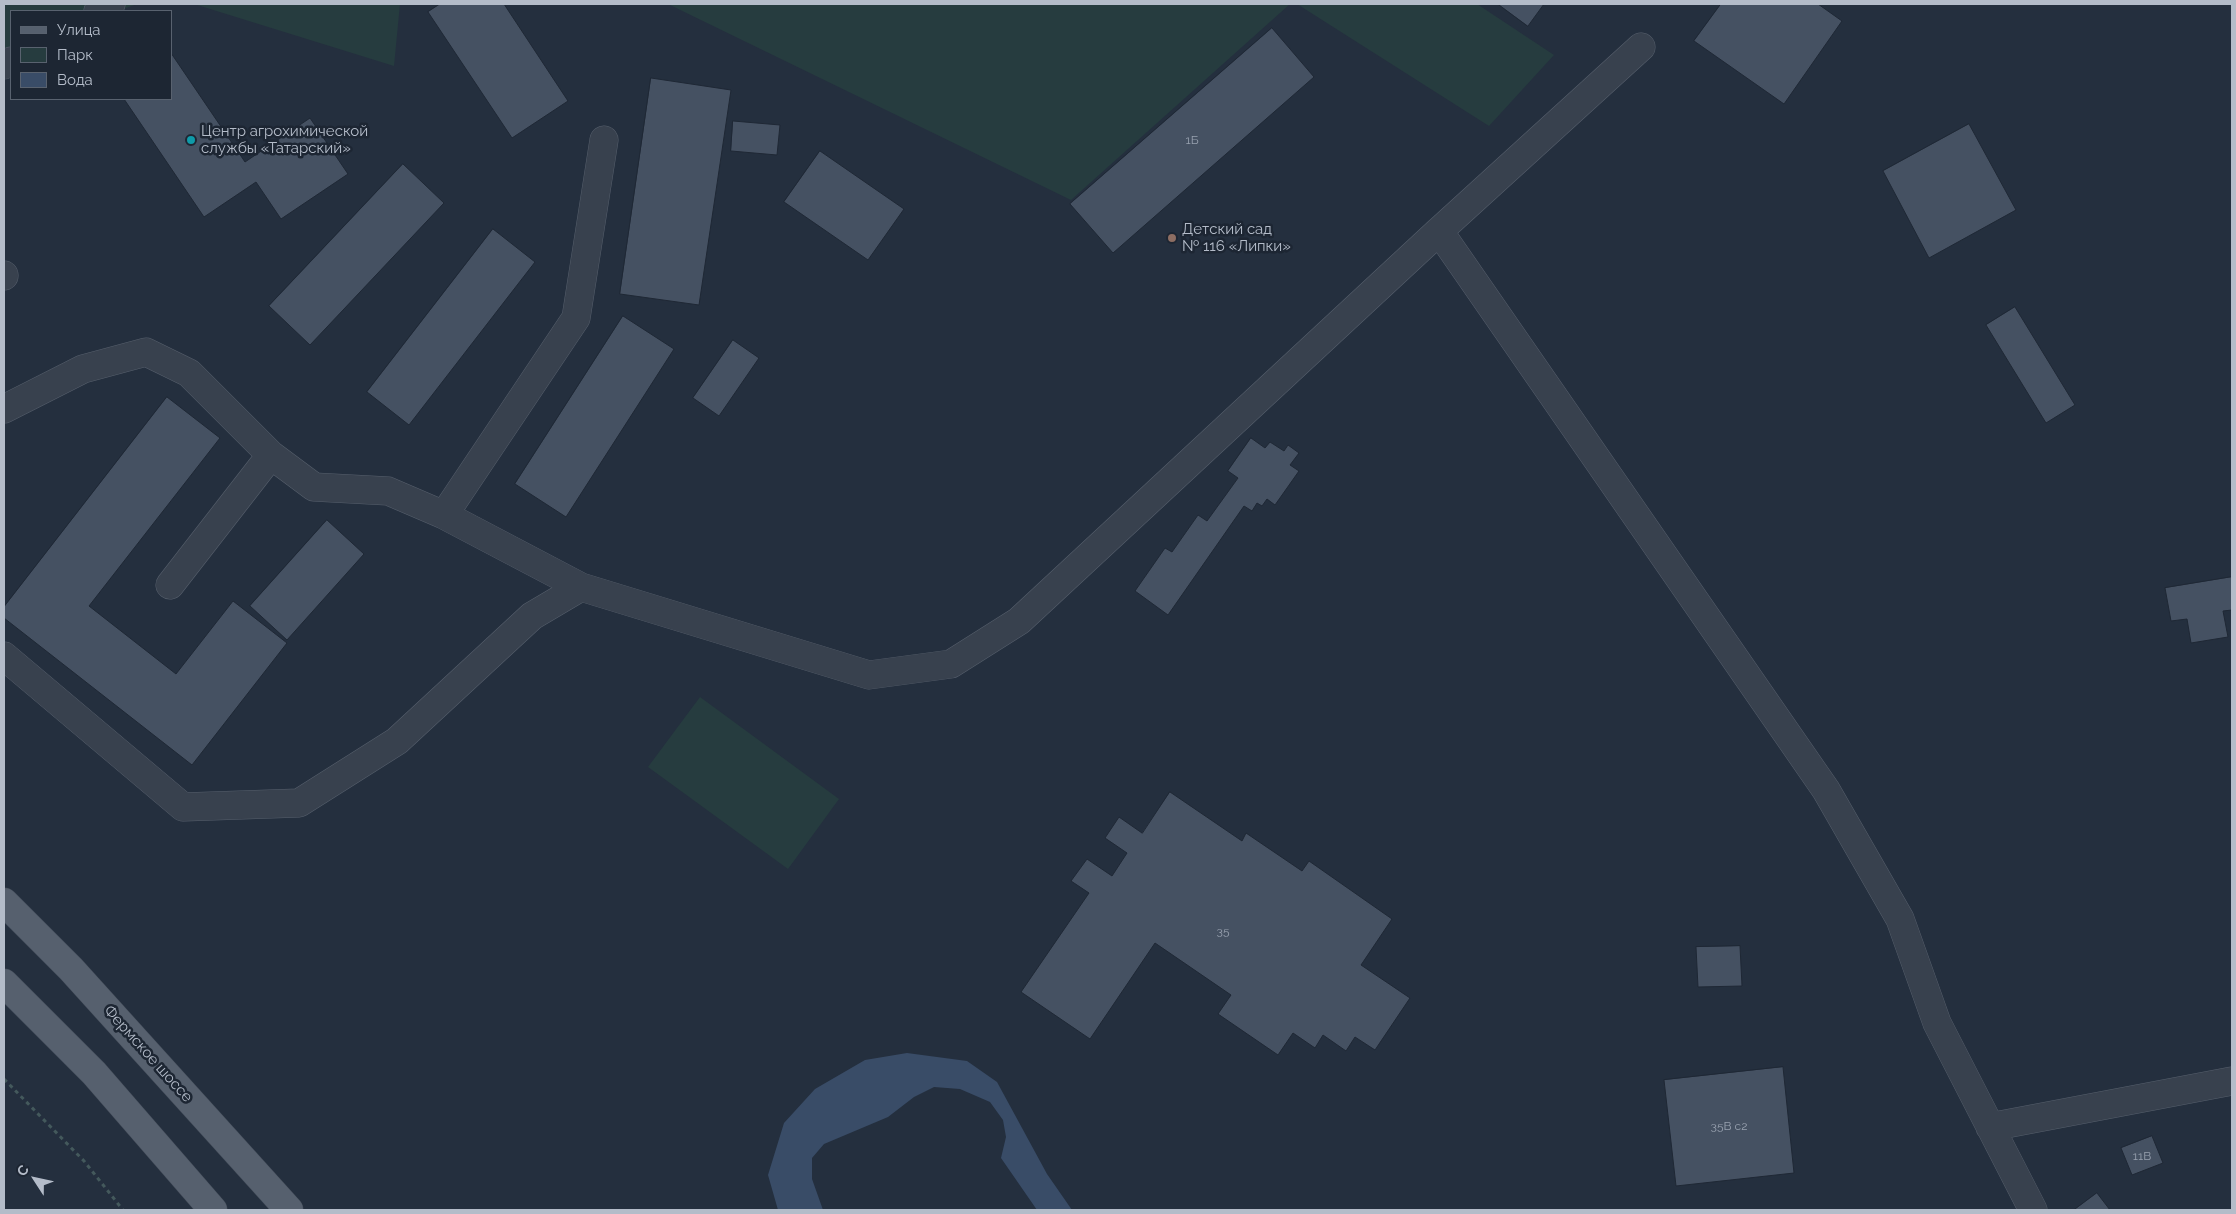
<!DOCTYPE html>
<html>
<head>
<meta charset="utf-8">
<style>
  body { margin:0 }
  #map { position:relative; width:2236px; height:1214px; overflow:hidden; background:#242f3e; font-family:Raleway,sans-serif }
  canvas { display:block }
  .frame { position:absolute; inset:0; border:5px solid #b4bcc9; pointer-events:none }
  .legend { position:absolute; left:10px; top:10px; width:162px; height:90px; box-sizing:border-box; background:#1d2633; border:1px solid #59626f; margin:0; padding:6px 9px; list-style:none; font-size:15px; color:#b4bcc9 }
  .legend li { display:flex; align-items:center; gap:10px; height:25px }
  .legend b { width:25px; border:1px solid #59626f }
  .north { position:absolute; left:10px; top:1154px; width:50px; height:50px; -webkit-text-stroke:4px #1d2633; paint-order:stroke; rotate:305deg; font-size:14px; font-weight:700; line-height:20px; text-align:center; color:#b4bcc9 }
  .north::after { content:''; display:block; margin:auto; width:18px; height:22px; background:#b4bcc9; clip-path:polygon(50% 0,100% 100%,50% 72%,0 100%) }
</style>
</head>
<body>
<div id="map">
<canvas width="2236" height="1214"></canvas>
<div class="frame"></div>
<ul class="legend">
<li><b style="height:6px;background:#56606e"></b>Улица</li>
<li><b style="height:14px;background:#263c3f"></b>Парк</li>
<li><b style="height:14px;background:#394c67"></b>Вода</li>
</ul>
<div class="north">С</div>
</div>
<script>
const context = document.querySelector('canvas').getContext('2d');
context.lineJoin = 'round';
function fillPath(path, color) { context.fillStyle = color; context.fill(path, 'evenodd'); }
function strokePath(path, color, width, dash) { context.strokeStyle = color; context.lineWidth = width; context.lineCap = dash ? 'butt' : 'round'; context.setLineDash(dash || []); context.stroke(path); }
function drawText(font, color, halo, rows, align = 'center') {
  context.font = font + ' Raleway,sans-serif'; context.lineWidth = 5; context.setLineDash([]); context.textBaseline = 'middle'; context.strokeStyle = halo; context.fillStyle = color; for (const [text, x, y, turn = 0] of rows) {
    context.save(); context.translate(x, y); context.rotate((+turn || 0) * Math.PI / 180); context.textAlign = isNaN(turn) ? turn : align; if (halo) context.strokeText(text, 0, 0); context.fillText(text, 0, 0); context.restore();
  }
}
const green = new Path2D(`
  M4,4H137L118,11H11V55L4,58Z
  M194,4H400L394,66Z
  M668,4H1290L1071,200Z
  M1297,4H1477L1554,55L1489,126Z
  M700,697L839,799L788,869L648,767Z`);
const water = new Path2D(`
  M907,1053L967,1061L997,1082L1047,1174L1072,1210H1037L1001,1158L1006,1137L1003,1120L990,1102L960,1089L934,1087L914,1097L888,1117L824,1144L812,1158V1179L823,1210H778L768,1175L784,1123L815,1089L865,1060Z`);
const building = new Path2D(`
  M440,4H504L568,101L512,138L428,12Z
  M1498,4H1544L1528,26Z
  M1721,4H1818L1842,21L1784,104L1694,41Z
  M1272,28L1314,77L1113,253L1070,204Z
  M171,53L245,162L310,118L348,174L281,219L256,182L204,217L124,99H171Z
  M651,78L731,90L699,305L620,294Z
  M733,121L780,125L777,155L731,151Z
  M1969,124L2016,210L1929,258L1883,171Z
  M820,151L904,209L868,260L784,202Z
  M403,164L444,203L310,345L269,306Z
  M493,229L535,262L409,425L367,392Z
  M2015,307L2075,405L2046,423L1986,325Z
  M623,316L674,349L566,517L515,484Z
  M733,340L759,358L719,416L693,398Z
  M167,397L220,438L89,606L176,674L233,601L287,643L192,765L4,618V607Z
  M1251,438L1265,448L1270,442L1284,451L1288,445L1299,453L1290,465L1299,471L1275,505L1267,499L1262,506L1257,503L1252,511L1244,506L1168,615L1135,591L1165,548L1172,552L1198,515L1207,521L1238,478L1228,471Z
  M327,520L364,554L287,640L250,606Z
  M2232,577V610L2223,611L2228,637L2191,643L2187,619L2171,621L2165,588Z
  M1170,792L1242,841L1246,833L1302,871L1309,861L1392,919L1361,965L1410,998L1375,1050L1355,1037L1346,1051L1323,1035L1315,1048L1293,1033L1278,1055L1218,1014L1231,995L1155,943L1090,1039L1021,992L1089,893L1071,881L1087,859L1112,876L1127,853L1105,838L1119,817L1142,833Z
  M1740,946L1742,986L1698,987L1696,947Z
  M1783,1067L1794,1173L1676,1186L1664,1080Z
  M2152,1136L2163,1163L2132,1175L2121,1148Z
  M2097,1193L2110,1210H2074Z`);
const path = new Path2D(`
  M4,1079L84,1161L123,1210`);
const minor = new Path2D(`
  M98,11L111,4
  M4,65L11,61
  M1439,231L1641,47
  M4,275V276
  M4,409L83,369L146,352L189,373L271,455L314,487L388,491L444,515L581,587
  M444,515L576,318L604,140
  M170,585L271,455
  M4,656L183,807L299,803L397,741L532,616L581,587L869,675L951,664L1019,621L1439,231L1826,790L1900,919L1937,1023L2033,1210
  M1990,1127L2232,1081`);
const major = new Path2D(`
  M4,902L71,969L289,1210
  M4,983L94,1073L213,1210`);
const markers = [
  [191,140,5,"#0f9aa8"],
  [1172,238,5,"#8d6e63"]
];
const numberNames = [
  ["1Б",1192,140],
  ["35",1223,931],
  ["35В с2",1729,1126],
  ["11В",2142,1156]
];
const poiNames = [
  ["Центр агрохимической",201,131],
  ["службы «Татарский»",201,148],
  ["Детский сад",1182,229],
  ["№ 116 «Липки»",1182,246]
];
const streetNames = [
  ["Фермское шоссе",148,1054,48]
];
fillPath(green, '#263c3f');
fillPath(water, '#394c67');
fillPath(building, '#455162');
strokePath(building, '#1f2835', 1);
strokePath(minor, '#565f6c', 29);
strokePath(major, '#414a57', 29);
strokePath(path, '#44595c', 3, [4, 4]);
strokePath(minor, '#38414e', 28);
strokePath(major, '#56606e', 28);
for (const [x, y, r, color] of markers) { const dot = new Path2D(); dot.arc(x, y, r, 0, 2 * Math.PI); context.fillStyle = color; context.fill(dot); strokePath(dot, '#1d2633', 2); }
drawText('12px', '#98a1af', null, numberNames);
drawText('15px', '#b4bcc9', '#1d2633', poiNames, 'left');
drawText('15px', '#b4bcc9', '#1d2633', streetNames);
</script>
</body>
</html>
